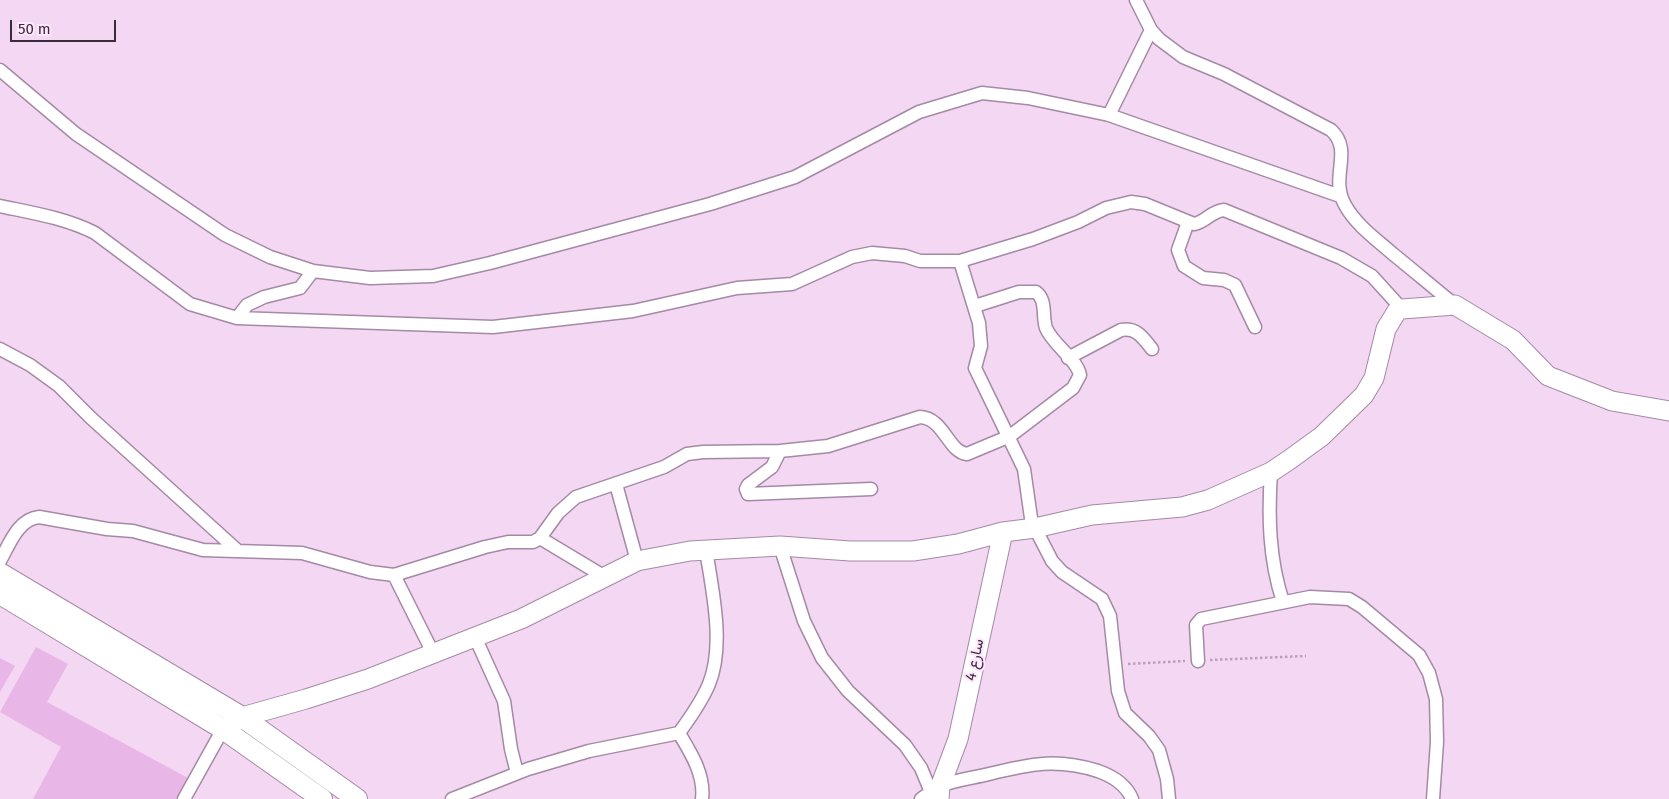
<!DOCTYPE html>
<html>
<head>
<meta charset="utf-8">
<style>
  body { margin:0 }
  #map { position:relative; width:1669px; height:799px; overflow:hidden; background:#f4d7f3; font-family:"Fira Sans",sans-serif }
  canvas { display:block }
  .scale { position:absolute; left:10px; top:20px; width:106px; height:22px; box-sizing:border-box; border:2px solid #372c37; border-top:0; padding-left:6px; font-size:15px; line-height:18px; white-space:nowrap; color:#372c37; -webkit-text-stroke:4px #fee7fd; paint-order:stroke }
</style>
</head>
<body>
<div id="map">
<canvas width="1669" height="799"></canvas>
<div class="scale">50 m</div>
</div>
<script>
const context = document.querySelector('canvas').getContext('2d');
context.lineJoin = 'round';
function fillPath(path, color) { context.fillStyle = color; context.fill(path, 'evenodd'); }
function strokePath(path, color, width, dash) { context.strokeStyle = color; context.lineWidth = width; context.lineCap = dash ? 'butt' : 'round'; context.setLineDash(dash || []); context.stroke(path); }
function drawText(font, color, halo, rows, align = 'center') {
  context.font = font + ' "Fira Sans",Vazirmatn,sans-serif'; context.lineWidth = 4.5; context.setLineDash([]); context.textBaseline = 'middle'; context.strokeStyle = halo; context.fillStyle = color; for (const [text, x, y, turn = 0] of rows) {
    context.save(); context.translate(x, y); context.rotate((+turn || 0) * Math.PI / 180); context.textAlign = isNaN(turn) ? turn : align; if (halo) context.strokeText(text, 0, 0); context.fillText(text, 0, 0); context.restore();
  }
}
const building = new Path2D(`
  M36,647L68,664L47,702L188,778L176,799H33L61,747L0,712Z
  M0,658L15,666L0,692Z`);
const path = new Path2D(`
  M1210,660L1306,656
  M1128,664L1185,661`);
const minor = new Path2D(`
  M1136,0L1151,30L1159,39L1183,57L1224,74L1331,130C1354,151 1329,177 1345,205C1356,225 1376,239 1393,254C1414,271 1434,288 1455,305
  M0,70L76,134L225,235L270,257L313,271L370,278L433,276L490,263L710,204L795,177L919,112L982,93L1028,98L1109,115L1340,196
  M1109,115L1151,30
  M0,206C33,213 65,218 95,233L190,304L237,318L493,327L633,311L737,288L792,284L852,257L872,253L905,256L920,261H960L1033,239L1078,222L1106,208L1131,202L1145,204L1194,224C1206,222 1211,211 1224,210L1341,258L1372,276L1402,309
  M1188,222L1178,250L1184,266L1203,278L1224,280L1235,285L1255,327
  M960,261L979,323L981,346L975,368L1024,469L1031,518L1035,528L1052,561L1062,572L1102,599L1110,616L1118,691L1125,713L1149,736L1159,750L1167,779L1169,799
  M237,318L247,305L264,297L300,288L313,271
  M0,349L30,365L59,386L91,418L238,551
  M1068,358L1121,330C1137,327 1143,338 1152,349
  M780,451L772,467L748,485L746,489L748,494L871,489
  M1271,472C1268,517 1269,559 1283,602
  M616,484L637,561
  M540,538L605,577
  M780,546L804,621L822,658L848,691L905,745L921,768L931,792
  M0,561C9,545 18,519 39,517L107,529L133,531L203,550L302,553L370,572L394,575L485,547L508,542H533L540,538L558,513L576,497L664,467L687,454L703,452L780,451L828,446L920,417C944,418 948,452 967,454L1010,436L1073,388L1080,375C1077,359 1053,345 1046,328C1042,316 1047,300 1036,292H1019L975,306
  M394,575L433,653
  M475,637L504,701L511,749L517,773
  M1198,661L1196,625L1201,619L1310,597L1349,599L1362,607L1419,655L1429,673L1436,699L1437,742L1433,799
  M679,733C690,718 702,701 709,684C725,645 712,589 706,550
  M184,799L223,729
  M452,799L528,769L589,751L679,733C691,753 705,775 702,799
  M921,799C927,795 934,790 940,786C955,780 973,778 989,774C1030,764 1056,758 1098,771C1112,776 1126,784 1132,799`);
const secondary = new Path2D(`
  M231,724L242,717L306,699L368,679L521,619L637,561L690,551L780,546L850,551H913L958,544L1003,532L1035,528L1092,515L1182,507L1208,500L1271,472L1289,460L1322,436L1364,395L1374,378L1386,329L1397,311L1402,309L1455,305L1513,340L1548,376L1612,401L1669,411
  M939,799L940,787L958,739L1003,532`);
const primary = new Path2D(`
  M0,573L242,717L357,799
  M0,594L223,729L322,799`);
const streetNames = [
  ["سارع 4",975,660,-78]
];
fillPath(building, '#e8b7e7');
strokePath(minor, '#a48aa4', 15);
strokePath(secondary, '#a48aa4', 21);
strokePath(primary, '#a48aa4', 22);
strokePath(path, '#b8a1b8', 2.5, [2.5, 2.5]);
strokePath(minor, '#fff', 12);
strokePath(secondary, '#fff', 19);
strokePath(primary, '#fff', 20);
drawText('15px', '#372c37', '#fee7fd', streetNames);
</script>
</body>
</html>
